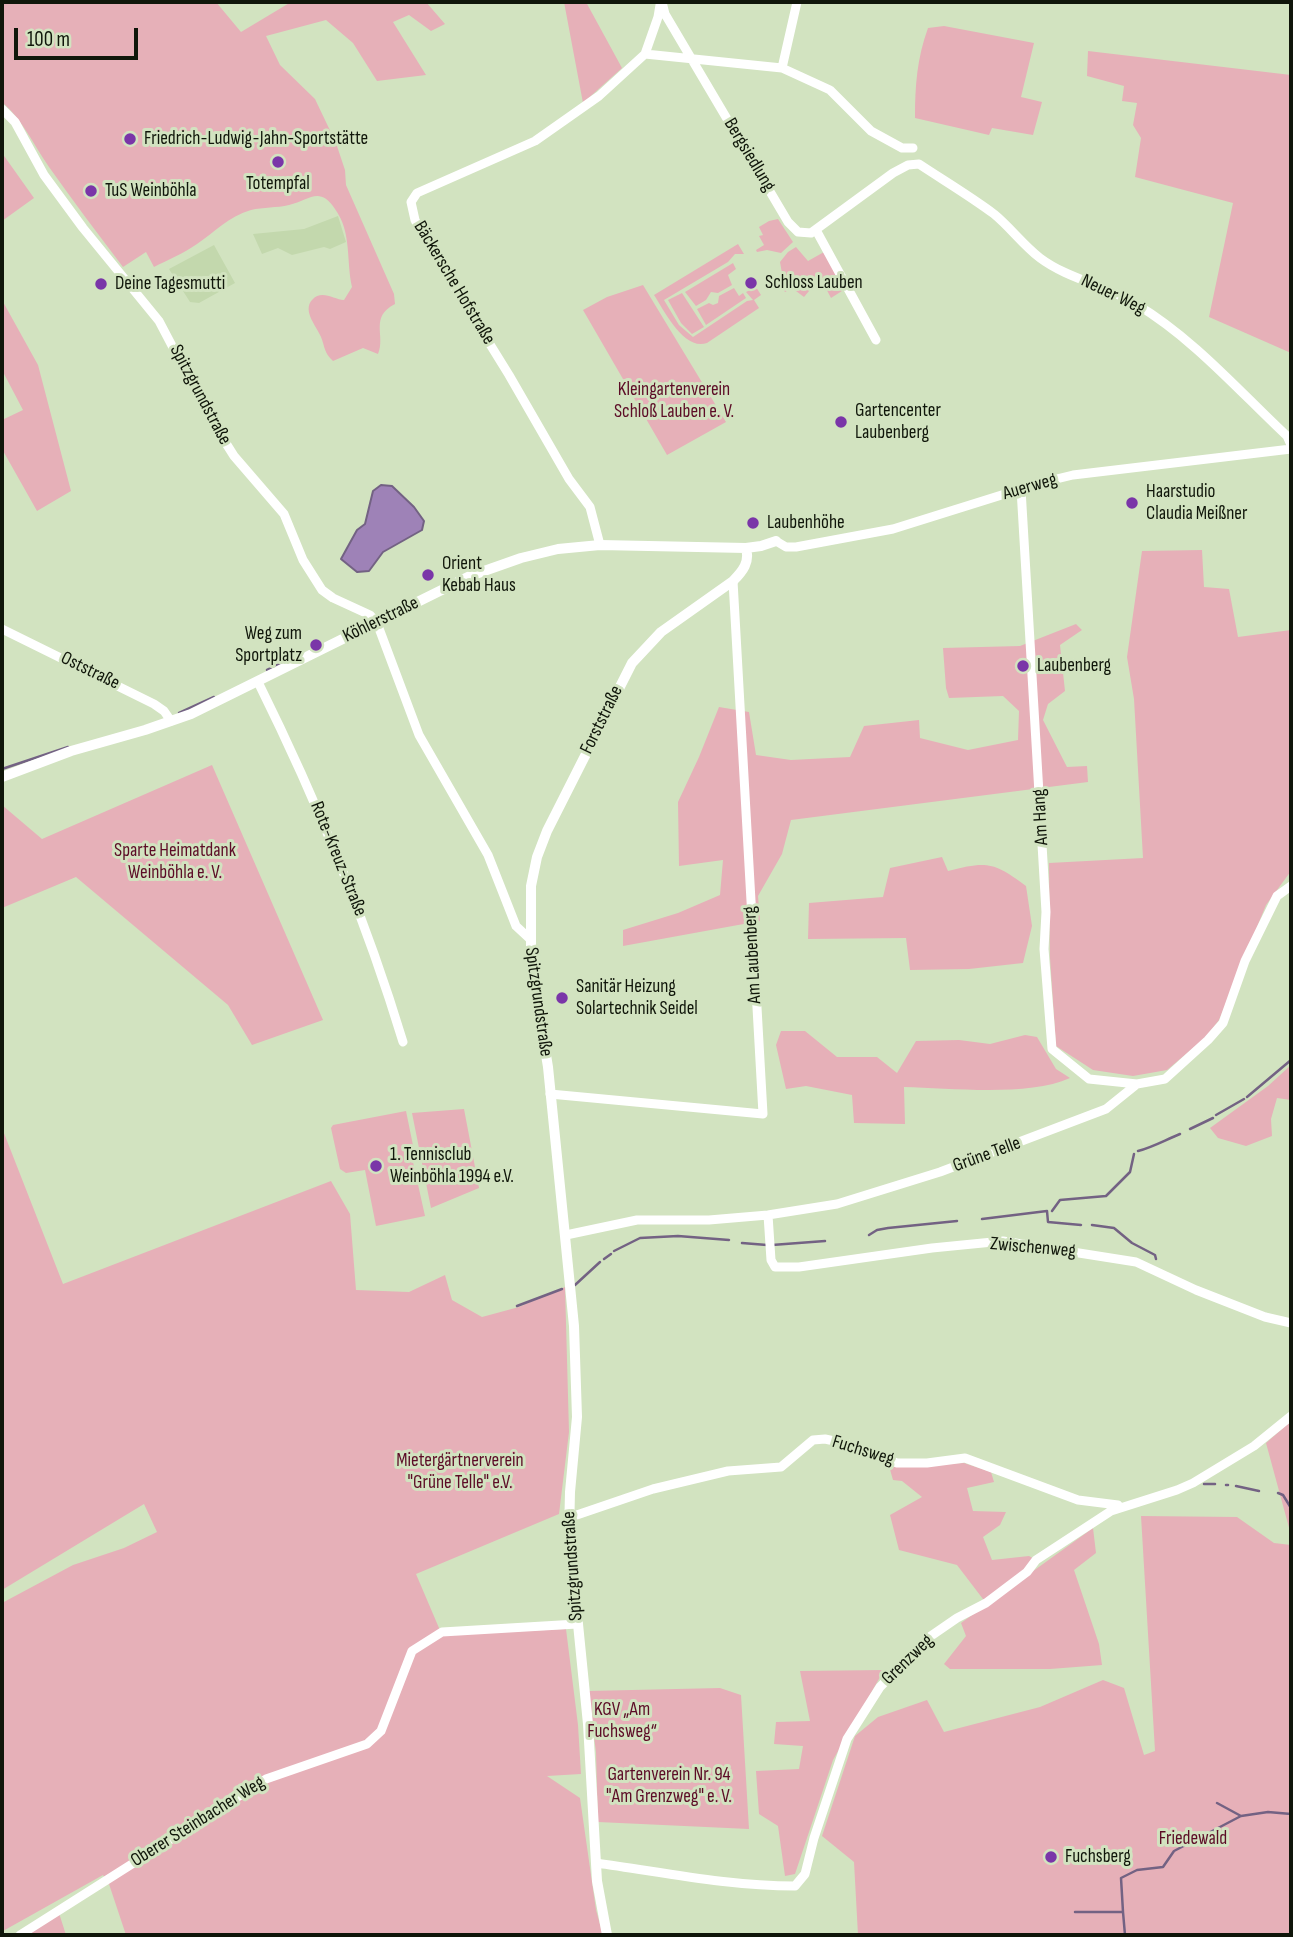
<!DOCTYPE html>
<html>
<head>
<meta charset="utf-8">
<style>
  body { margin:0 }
  #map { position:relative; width:1293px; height:1937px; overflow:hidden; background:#d2e3c0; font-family:"Sofia Sans Condensed",sans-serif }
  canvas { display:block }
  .frame { position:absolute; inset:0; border:4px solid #10160a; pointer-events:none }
  .scale { position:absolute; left:14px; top:28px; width:124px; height:32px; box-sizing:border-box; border:4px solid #10160a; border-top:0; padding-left:9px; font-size:21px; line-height:24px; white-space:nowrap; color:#10160a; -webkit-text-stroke:5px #d2e3c0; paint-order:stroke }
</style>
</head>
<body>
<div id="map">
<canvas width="1293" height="1937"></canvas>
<div class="frame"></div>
<div class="scale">100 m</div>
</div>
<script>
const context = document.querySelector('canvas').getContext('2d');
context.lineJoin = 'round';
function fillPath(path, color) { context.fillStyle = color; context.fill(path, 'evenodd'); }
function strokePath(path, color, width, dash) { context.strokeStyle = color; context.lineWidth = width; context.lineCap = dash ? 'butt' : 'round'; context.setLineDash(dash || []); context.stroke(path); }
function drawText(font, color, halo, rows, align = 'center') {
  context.font = font + ' "Sofia Sans Condensed",sans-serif'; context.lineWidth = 6; context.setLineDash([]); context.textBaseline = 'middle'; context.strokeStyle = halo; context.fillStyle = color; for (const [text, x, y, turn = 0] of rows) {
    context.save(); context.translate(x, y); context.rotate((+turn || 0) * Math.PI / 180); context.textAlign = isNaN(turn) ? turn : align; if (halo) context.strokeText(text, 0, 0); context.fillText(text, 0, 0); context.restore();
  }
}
const built = new Path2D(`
  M338,216L346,242L330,249L324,247L292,255L278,248L262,254L253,234L304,229Z
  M214,245L235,283L199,303L190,302L169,269Z`);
const green = new Path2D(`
  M2,2H216L241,32L291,2H426L445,24L431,31L409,15L393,22L426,75L377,81L353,43L326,20L266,36L280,65L315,99L336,143L345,170L346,185L394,294L395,304C369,317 386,336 378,354L363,348L333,361C324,353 325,347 321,337C317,327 302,311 312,300C322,289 334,300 344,300L352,287C346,261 352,232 335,209C319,185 309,201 289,205C277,208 263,207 251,210C229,216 215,232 197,244C184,253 168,260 154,267L146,252L123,267C98,234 73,201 49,167C33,144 23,120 2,102Z
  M564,2H586L622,68L583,103Z
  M944,26L1034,43L1021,97L1042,102L1033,135L992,128L989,135L915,118C915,86 917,58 928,28Z
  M1088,51L1291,75V353L1209,317L1233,203L1135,177L1141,138L1133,125L1137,103L1122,101L1124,86L1087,76Z
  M2,153L34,198L2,221Z
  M778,219L793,242L781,253L767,250L757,252L756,250L764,245L759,236L763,235L759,227L769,221Z
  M738,244L744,254H735L728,262L664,300L679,325L693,337L747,301L753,300L746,292L756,287L761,295L754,300L759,308L707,343C684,351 665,312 654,295Z
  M796,247L808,261L824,252L845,289L831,298L819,275L820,278L804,297L792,288L785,292L779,282L783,279L780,262L788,252Z
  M733,263L736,269L728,275L732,285L718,293L711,292L706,300L696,306L685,292Z
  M643,285L726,422L667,455L583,310L607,297Z
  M734,288L739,296L743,293L746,298L706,325L697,309L709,303L713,305L718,303L719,296Z
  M682,293L704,327L692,334L681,323L668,300Z
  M2,300L38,365L71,491L37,511L2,449V420L23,410L2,370Z
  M1202,550L1204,587L1229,589L1238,637L1291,630V871L1266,905L1219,1020L1205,1038L1167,1070L1133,1076L1093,1070L1056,1046L1050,958L1049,863L1143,858L1134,699L1127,657L1142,551Z
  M1076,624L1082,630L1060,645L1065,691L1048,704L1043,720L1067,767L1087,766L1088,782L791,820L782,854L758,896L760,921L623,946V930L678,913L720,895L723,860L679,866L678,802L699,757L719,707L749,712L756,755L791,760L850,757L864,726L919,720L920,738L968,750L1018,740L1019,711L1003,696L949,698L946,688L943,648L1020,646Z
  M212,765L323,1020L252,1045L228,1005L76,877L2,908V805L42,839Z
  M942,857L948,871C987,861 994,862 1026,886L1032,926L1023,963L969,969L910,970L906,938L808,939L809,903L883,897L890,868Z
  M781,1031H805L837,1057H877L897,1073L916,1041L959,1040L990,1044L1025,1035L1037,1037L1056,1069L1070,1078C1028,1097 951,1088 904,1087L905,1124L854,1123L852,1095L806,1086L786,1089L776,1045Z
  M1291,1065V1100L1277,1098L1271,1119L1272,1136L1246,1146L1218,1138L1210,1128L1268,1086Z
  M464,1109L479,1188L431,1208L412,1113Z
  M406,1111L416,1160L413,1162L425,1216L376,1226L365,1170L346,1173L340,1169L331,1128L333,1125Z
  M2,1128L63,1284L331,1181L350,1214L356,1290L409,1292L445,1275L452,1300L482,1317L519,1307L565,1287L569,1432L559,1514L416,1574L442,1635L566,1629L578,1725L581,1774L547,1776L580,1798L596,1910L603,1935H126L109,1884L103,1875L3,1931L2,1603L73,1565L124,1548L157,1532L144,1504L2,1590Z
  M1291,1421V1535L1266,1443Z
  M964,1463L991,1472L994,1482L967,1488L973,1511L1006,1512L1000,1525L983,1537L992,1560L1029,1556L1036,1560L986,1603L957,1565L899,1550L890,1515L922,1497L902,1481L893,1480L889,1466Z
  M1141,1516L1237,1517L1274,1543L1291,1545V1935H858L854,1862L822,1836L855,1736L878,1717L927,1700L944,1732L1040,1707L1103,1680L1124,1688L1144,1755L1155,1751Z
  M1093,1528L1096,1553L1074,1570L1099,1644L1102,1665L1050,1669H950L944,1664L966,1636L961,1623Z
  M884,1670L833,1760L795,1874L785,1876L778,1826L759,1814L756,1771L799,1769L803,1746L774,1744L776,1722L810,1721L800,1671Z
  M720,1688L741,1695L749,1829L598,1822L596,1752L588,1691Z
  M59,1913L66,1935H33L31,1931Z`);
const water = new Path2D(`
  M381,485L392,486L414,507L424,521L422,530L383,552L369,571L357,572L341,559L357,530L365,524L373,491Z`);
const stream = new Path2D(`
  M267,670L286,661
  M179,713L214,697
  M2,769L68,747
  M1247,1097L1291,1060
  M1216,1115L1244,1099
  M1190,1129L1213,1118
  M1138,1151C1153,1147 1165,1140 1180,1134
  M1052,1211L1060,1200L1106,1196L1130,1172L1134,1154
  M982,1219L1047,1211L1048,1222L1081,1225
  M1092,1225L1114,1228L1132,1243L1155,1255L1156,1259
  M869,1235L877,1230L888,1228L957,1221
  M742,1243L767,1245
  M772,1245L825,1241
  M614,1251L640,1238L678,1236L729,1240
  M604,1259L611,1254
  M575,1285L600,1262
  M517,1306L562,1289
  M1204,1484H1215
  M1226,1485H1228
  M1236,1486L1259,1491
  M1278,1493L1283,1495L1291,1508
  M1217,1803L1241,1816
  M1075,1912H1123L1121,1878L1137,1870L1163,1867L1174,1851L1241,1816L1268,1812L1291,1814
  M1123,1912L1125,1935`);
const minor = new Path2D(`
  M662,2L665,14L788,222L798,232L811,233L893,173L908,165L919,164C943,180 970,196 994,214C1010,227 1023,245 1040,258C1068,279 1105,285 1136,304C1194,339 1238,390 1287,436L1291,445
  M645,54L782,68L830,90L871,131L902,148H913
  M782,68L797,2
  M2,109L15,122L44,175L83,228L159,321L210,418L234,456L284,514L303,560L322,590L333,598L370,615L377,623L419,735L488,855L516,926L530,939
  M816,230L876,340
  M1021,489L1046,912L1044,949L1052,1049L1089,1079L1137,1084
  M776,541L786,547H796L893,529L1040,483L1073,475L1291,449
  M600,545L590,507L569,479L509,375L423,236L415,220L411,202L417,193L535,141L599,96L645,54L658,17L660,5
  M2,629L154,704L164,711L171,721
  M258,682C316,799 365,917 403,1042
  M550,1094L763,1114L733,581
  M768,1215L771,1260L775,1267H799L932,1248L1003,1241L1136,1262L1196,1290L1265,1317L1291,1323
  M566,1235L637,1220H709L768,1215L837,1204L940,1172L1106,1109L1137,1084L1165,1079L1208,1040L1223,1023L1245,961L1277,896L1291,886
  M568,1518L653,1489L728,1471L781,1467L813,1440L825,1439L848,1444L897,1463H927L965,1458L1078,1500L1118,1505
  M596,1863C662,1872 727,1886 795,1886L805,1874L814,1838L847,1739L880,1687L928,1638L957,1618L986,1603L1027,1572L1036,1560L1111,1511L1177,1490L1193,1483L1254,1446L1291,1416
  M20,1935L266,1779L367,1744L381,1731L412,1651L442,1632L577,1624`);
const tertiary = new Path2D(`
  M2,777L71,751L145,730L191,714L470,576L521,558L558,549L600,545L746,548L761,546L776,541
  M607,1935L597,1881L588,1724L569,1534L570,1492L577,1417L574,1326L548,1067L531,964V886L537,857L547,831L632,663L661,632L733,581C743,571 750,562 746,548`);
const markers = [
  [130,139,7,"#7a35a8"],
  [278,162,7,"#7a35a8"],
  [91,191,7,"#7a35a8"],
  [751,283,7,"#7a35a8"],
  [101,284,7,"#7a35a8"],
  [841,422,7,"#7a35a8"],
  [1132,503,7,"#7a35a8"],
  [753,523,7,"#7a35a8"],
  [428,575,7,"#7a35a8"],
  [316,645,7,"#7a35a8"],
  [1023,666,7,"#7a35a8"],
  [562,998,7,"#7a35a8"],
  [376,1166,7,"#7a35a8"],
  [1051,1857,7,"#7a35a8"]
];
const poiNames = [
  ["Friedrich-Ludwig-Jahn-Sportstätte",144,139],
  ["Totempfal",278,184,"center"],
  ["TuS Weinböhla",105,191],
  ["Schloss Lauben",765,283],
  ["Deine Tagesmutti",115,284],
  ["Gartencenter",855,411],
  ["Laubenberg",855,433],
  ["Haarstudio",1146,492],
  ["Claudia Meißner",1146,514],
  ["Laubenhöhe",767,523],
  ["Orient",442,564],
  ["Kebab Haus",442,586],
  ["Weg zum",302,634,"right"],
  ["Sportplatz",302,656,"right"],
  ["Laubenberg",1037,666],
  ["Sanitär Heizung",576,987],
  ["Solartechnik Seidel",576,1009],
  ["1. Tennisclub",390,1155],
  ["Weinböhla 1994 e.V.",390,1177],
  ["Fuchsberg",1065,1857]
];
const streetNames = [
  ["Bergsiedlung",749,155,59],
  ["Bäckersche Hofstraße",454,283,59],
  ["Neuer Weg",1113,295,26],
  ["Spitzgrundstraße",200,395,62],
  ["Auerweg",1030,487,-16],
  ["Köhlerstraße",381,620,-26],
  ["Oststraße",90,671,26],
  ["Forststraße",602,720,-64],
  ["Am Hang",1041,817,-93],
  ["Rote-Kreuz-Straße",338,859,68],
  ["Am Laubenberg",753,955,-93],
  ["Spitzgrundstraße",538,1002,82],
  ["Grüne Telle",987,1155,-20],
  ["Zwischenweg",1033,1248,5],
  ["Fuchsweg",863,1451,17],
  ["Spitzgrundstraße",573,1566,-94],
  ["Grenzweg",908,1660,-44],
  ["Oberer Steinbacher Weg",198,1822,-32]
];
const parkNames = [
  ["Kleingartenverein",674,390],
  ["Schloß Lauben e. V.",674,412],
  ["Sparte Heimatdank",175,851],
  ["Weinböhla e. V.",175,873],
  ["Mietergärtnerverein",460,1461],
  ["\"Grüne Telle\" e.V.",460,1483],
  ["KGV „Am",622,1710],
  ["Fuchsweg“",622,1732],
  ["Gartenverein Nr. 94",669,1775],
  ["\"Am Grenzweg\" e. V.",669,1797],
  ["Friedewald",1193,1839]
];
fillPath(built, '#c3d8ad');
fillPath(green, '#e6b0b8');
fillPath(water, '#9e82b7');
strokePath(water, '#736283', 2);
strokePath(stream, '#736283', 2.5);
strokePath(minor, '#fff', 9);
strokePath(tertiary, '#fff', 10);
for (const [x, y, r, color] of markers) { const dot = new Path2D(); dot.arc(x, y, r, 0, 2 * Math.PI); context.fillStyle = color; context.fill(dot); strokePath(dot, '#d2e3c0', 2.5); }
drawText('19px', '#10160a', '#d2e3c0', poiNames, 'left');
drawText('19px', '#10160a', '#d2e3c0', streetNames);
drawText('19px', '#5c0c26', '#d2e3c0', parkNames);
</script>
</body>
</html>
